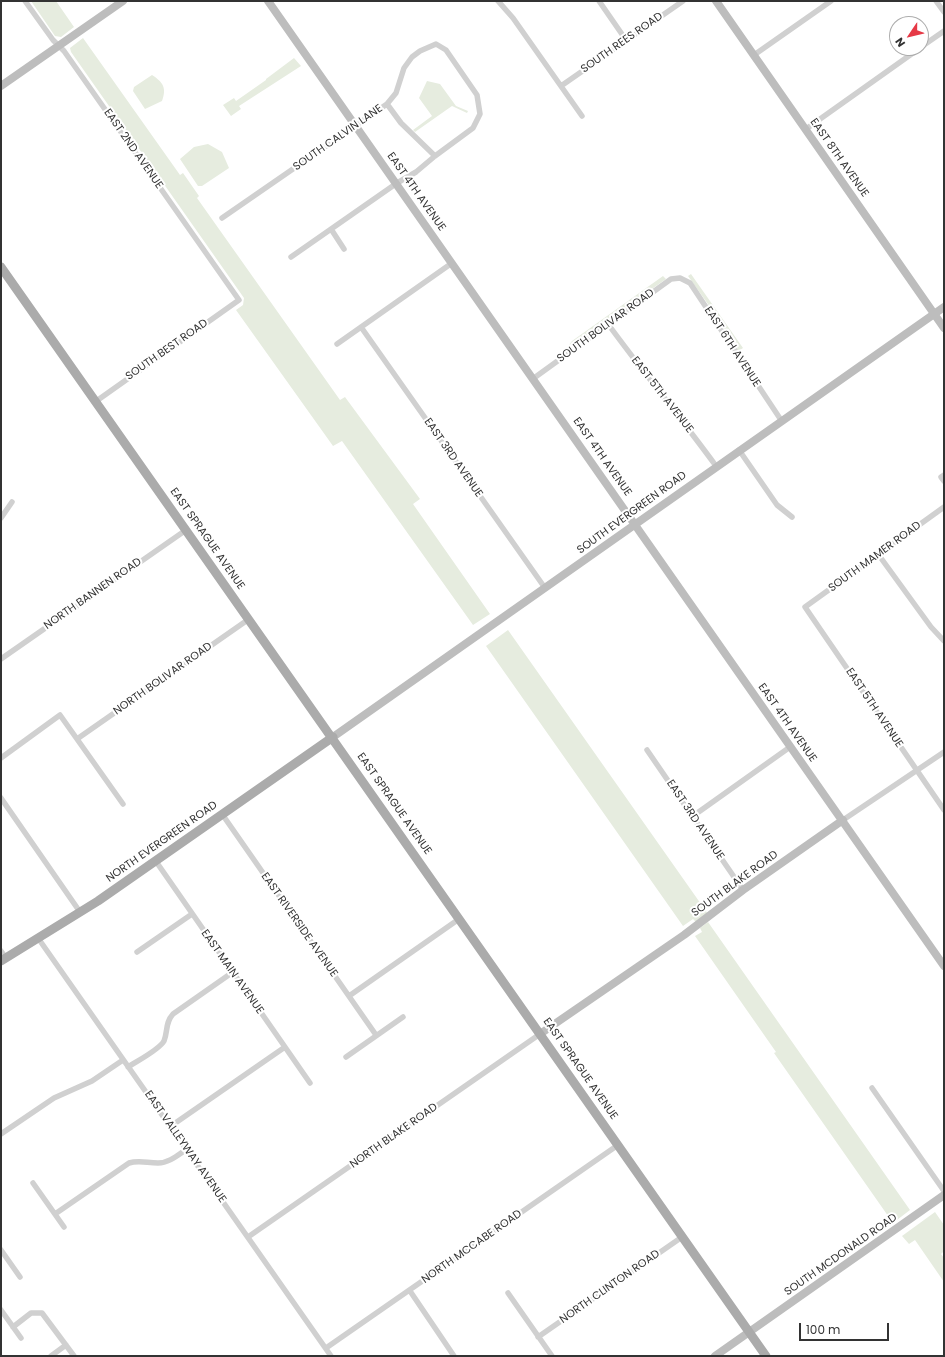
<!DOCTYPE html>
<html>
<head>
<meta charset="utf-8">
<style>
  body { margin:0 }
  #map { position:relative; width:945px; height:1357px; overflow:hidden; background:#fff; font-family:Poppins,sans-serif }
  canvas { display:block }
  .frame { position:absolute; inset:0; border:2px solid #333; pointer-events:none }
  .north { position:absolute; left:889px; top:16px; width:40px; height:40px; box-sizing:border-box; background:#fff; border:1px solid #adadad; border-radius:50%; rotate:235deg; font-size:11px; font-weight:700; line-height:16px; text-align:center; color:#333 }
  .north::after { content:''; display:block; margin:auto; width:14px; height:18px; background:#e63946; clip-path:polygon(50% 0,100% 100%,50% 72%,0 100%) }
  .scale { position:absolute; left:799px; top:1323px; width:90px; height:18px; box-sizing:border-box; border:2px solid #333; border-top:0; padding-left:5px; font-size:12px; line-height:14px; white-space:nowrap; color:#333; -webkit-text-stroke:3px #fff; paint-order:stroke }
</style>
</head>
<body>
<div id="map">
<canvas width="945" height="1357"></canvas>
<div class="frame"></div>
<div class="north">N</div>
<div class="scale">100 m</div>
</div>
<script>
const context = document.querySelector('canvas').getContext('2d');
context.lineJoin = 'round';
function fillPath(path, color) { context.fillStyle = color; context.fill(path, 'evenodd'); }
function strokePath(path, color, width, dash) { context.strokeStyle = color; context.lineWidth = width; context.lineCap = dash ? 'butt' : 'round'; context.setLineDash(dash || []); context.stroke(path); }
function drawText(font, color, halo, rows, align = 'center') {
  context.font = font + ' Poppins,sans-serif'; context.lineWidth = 4; context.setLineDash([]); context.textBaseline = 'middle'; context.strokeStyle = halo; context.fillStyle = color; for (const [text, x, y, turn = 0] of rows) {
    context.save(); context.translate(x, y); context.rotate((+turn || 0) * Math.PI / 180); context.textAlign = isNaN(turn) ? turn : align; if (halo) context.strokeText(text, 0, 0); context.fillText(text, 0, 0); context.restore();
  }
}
const green = new Path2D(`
  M31,1H56L74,27L61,37L55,36Z
  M83,38L180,175L183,173L199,196L197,198L340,400L345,397L420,499L413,504L490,614L473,625L342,441L333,446L236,310L243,305L244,298L71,52L70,48Z
  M294,58L301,66L239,106L241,109L231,116L223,105L234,98L236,101L266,80V79Z
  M152,75C163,82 167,88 162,101L145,109L133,91L134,87Z
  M427,81L440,84L456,106L468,111L467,113L452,106L415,132L413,130L432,116L419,98Z
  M208,144L222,152L229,168L202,186H198L180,159L194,147Z
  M691,274L743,348L737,352L710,307L688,276Z
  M663,276L666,279L595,329L558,359L572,341Z
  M508,630L708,914L696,922L693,919L683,926L486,646Z
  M708,922L910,1210L893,1223L774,1053L776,1052L695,936L702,932L700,928Z
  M935,1212L944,1225V1251L941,1254L944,1258V1282L915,1240L909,1244L902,1236Z`);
const street = new Path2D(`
  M25,1L53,40L64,51L239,300L95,402
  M498,1L513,18L582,116
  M599,1L626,40
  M936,1L944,12
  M921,47L944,31
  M754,55L831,1
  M561,86L683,1
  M387,104L401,123L435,156
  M806,129L920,48
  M222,218L387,104L396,93L404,68L412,57L420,51L436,44L446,50L477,95L480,114L473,128L435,156L416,172L397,183L291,257
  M331,229L344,249
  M608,324C643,372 681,418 716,466
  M361,327L545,588
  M337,344L452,263
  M534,378L671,279L680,278L690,283L781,420
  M739,450L777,505L792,517
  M944,475L941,477L944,481
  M944,507L805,607L944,810
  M1,518L12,502
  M878,554L931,627L944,641
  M1,659L186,530
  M77,739L249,619
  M647,750L743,890
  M1,758L60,715L123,804
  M1,798L80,912
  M222,814L376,1035
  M693,816L790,747
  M843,820L944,752
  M155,860L310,1083
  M38,938L331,1356
  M1,951L6,958
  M137,952L192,914
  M349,996L459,919
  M346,1057L403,1017
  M128,1067C137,1061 159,1050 164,1041C168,1031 165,1023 173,1014L233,972
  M872,1088L944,1191
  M171,1126L285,1047
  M1,1134L54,1098L92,1081L123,1060
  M33,1183L64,1227
  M55,1214L129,1163C139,1160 147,1163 158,1163C169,1163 178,1155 187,1149
  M248,1237L540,1034
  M1,1250L20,1277
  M410,1291L454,1356
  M508,1293L552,1356
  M1,1310L21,1338
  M13,1327L31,1313H42L74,1356
  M538,1337L682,1237
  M326,1348L618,1145
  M51,1356L66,1345`);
const secondary = new Path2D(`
  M268,1L944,966
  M716,1L944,328
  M1,86L123,1
  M333,737L944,307
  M540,1034L684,935L743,890L843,820
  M715,1356L944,1195`);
const primary = new Path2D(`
  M1,267L766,1356
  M1,961L98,901L333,737`);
const streetNames = [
  ["SOUTH REES ROAD",622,43,-35],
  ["SOUTH CALVIN LANE",338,138,-35],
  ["EAST 2ND AVENUE",133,149,55],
  ["EAST 8TH AVENUE",839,158,55],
  ["EAST 4TH AVENUE",416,192,55],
  ["SOUTH BOLIVAR ROAD",606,326,-36],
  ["EAST 6TH AVENUE",732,347,57],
  ["SOUTH BEST ROAD",167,350,-35],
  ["EAST 5TH AVENUE",662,395,52],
  ["EAST 4TH AVENUE",602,457,55],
  ["EAST 3RD AVENUE",453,458,55],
  ["SOUTH EVERGREEN ROAD",632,513,-36],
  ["EAST SPRAGUE AVENUE",207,539,55],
  ["SOUTH MAMER ROAD",875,557,-36],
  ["NORTH BANNEN ROAD",93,594,-35],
  ["NORTH BOLIVAR ROAD",163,679,-35],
  ["EAST 5TH AVENUE",874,708,56],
  ["EAST 4TH AVENUE",787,723,55],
  ["EAST SPRAGUE AVENUE",394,804,55],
  ["EAST 3RD AVENUE",695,820,56],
  ["NORTH EVERGREEN ROAD",162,842,-35],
  ["SOUTH BLAKE ROAD",735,884,-36],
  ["EAST RIVERSIDE AVENUE",299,925,55],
  ["EAST MAIN AVENUE",232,972,55],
  ["EAST SPRAGUE AVENUE",580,1069,55],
  ["NORTH BLAKE ROAD",394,1136,-35],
  ["EAST VALLEYWAY AVENUE",185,1147,55],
  ["NORTH MCCABE ROAD",472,1247,-35],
  ["SOUTH MCDONALD ROAD",841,1255,-35],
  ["NORTH CLINTON ROAD",610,1287,-35]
];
fillPath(green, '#e6ecdf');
strokePath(street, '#d0d0d0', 5.5);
strokePath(secondary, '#bdbdbd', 8);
strokePath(primary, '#ababab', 9);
drawText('11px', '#333', '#fff', streetNames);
</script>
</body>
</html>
